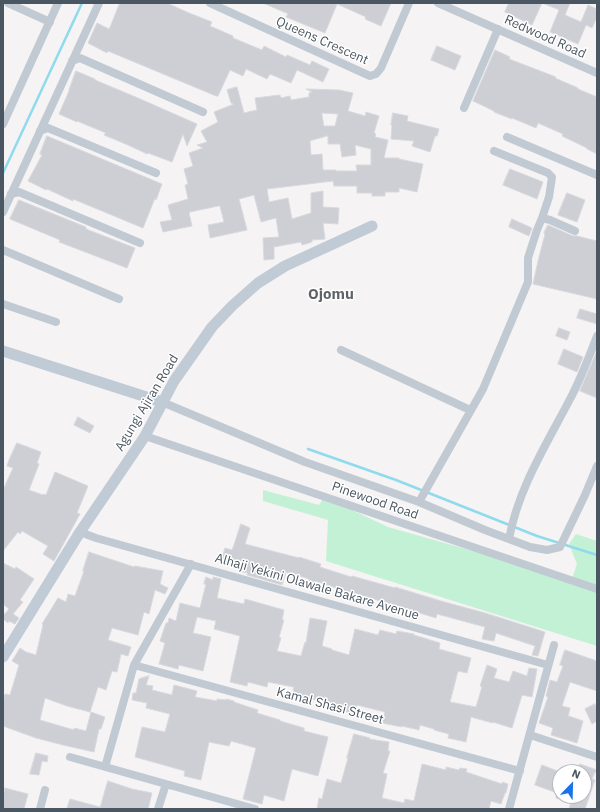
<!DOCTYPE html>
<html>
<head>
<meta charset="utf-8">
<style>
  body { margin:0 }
  #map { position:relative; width:600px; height:812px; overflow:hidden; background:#f5f3f3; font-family:"IBM Plex Sans",sans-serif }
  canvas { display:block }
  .frame { position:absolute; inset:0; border:4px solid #4a5661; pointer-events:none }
  .north { position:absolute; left:552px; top:764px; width:40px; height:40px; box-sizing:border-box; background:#fff; border:1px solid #b7bbc0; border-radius:50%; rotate:23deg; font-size:11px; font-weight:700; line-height:16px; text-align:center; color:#4a5661 }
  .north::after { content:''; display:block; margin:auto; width:14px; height:18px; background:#1a73e8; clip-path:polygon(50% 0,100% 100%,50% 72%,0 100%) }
</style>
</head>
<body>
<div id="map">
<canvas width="600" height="812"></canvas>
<div class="frame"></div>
<div class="north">N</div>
</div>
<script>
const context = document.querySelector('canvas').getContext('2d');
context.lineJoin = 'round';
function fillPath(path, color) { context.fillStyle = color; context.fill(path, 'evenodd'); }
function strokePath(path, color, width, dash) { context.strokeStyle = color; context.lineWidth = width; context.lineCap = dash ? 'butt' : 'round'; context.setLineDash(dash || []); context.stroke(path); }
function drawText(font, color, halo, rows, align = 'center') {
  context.font = font + ' "IBM Plex Sans",sans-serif'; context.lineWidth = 3; context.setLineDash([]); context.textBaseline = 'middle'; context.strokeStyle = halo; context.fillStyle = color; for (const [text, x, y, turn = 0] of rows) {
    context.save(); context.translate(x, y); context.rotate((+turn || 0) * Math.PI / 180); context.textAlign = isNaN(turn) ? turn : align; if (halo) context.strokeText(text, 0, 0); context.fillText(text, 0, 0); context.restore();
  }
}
const green = new Path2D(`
  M263,490L319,505L324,497L388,527L572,579L577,564L569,544L576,534L597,541V646L326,561L328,520L263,501Z`);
const stream = new Path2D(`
  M3,173L82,3
  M308,449L396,480L537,536L597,555`);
const building = new Path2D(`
  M120,3H167L189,13L212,22L210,26L233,36V38L262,50L264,46L286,57L287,55L310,65L312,61L329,69L323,82L297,70L291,83L270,74L267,79L246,69L243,76L230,70L218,96H216L108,51L107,53L88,43L97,23L109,29Z
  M263,3H391L381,26L365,19L366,17L337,4L325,33L286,17L288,14Z
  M509,3H542L532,25L505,12Z
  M542,3H570L565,15L581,22L588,5L597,9V17L592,28L586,25L578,44L550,32L559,10Z
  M437,46L461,56L455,70L431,60Z
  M495,50L510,57L509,59L556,77L555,78L578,88V89L597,97V154L587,149V148L562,136L563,134L538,123L536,128L512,118V119L494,112V111L473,101Z
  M76,71L95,79V80L138,98L197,124L187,146L183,134L172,162L148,153L147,154L128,145L104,135L106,133L77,121V122L59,114L69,91V90Z
  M237,87L244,113L257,110L255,98L280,95L281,98L290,96L291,100L309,97V93L312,92L306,89L339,90L353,93L348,111L365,116L366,112L379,116L374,133L376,134L375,137L388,140L384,158H399V159L423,164L417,192L399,188V192H385V196H372V193H357V186H334L333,181L267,189L269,202L288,198L292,219L311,213V193L323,191V207L339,208L338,224L323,223L325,239L312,240V242L302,245L301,242L274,247V259L264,260L263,238L279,237L276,218L261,222L254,195L239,199L247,230L210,238L208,225L224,222L220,206H218L190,212L189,213L192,226L163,232L160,222L172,220L168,205L188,199L185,185L188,184L184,169L193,166L189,153L203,148L197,145L207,142L201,131L218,122L214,112L234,104L231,103L227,90ZM322,113L338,114L335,126H324ZM328,136V144H340L342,157L356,155L355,145L371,149V165H356L357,171H336V170H323L322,154L311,155L310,141Z
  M393,113L408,116L407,121L439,129L437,136H435L430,152L412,146L414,141L391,139L392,126L391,125Z
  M47,136L162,184L156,200L155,198L143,228L73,199V201L47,189L46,190L28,181L42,155L40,154Z
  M510,169L543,182L537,199L503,185Z
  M567,193L585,200L577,222L558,215Z
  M19,200L86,227V229L135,248L127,268L59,242L60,240L10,219Z
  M512,219L532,228L529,236L509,227Z
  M548,225L573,236H577L597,241V299L533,284L538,261L545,234L544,233Z
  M580,309L597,314V324L577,318Z
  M559,328L570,332L567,340L556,336Z
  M564,349L583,357L577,372L558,364Z
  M597,351V398L580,391Z
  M78,417L94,426L90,433L74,425Z
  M17,443L41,452L37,463L39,464L29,490L43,495L44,494L46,495L55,472L88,486L77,513L80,514L54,561L43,554L48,546L22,531L20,534L18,532L3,551V490L13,468L7,466L9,460Z
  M241,524L250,528L245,544L299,558V557L321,564L320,567L351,577L352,576L395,588V587L441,601L485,613L545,632L538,656L532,655L535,646L496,633L494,641L482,639L485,627L437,614L436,618L384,602L342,590L315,581L314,585L307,583L309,579L288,572V573L286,572L282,585L247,575L248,573L238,571L239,567L221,562L225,548L232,550Z
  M89,552L134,567L135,566L163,571L160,584L168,588L165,594L155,590L149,614L144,612L138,635L112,628L108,640L131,647L128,656L121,654L117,672L112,671L106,690L98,687L90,712L67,706L45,698L40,720L74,730V728L86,731L91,712L105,717L101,729H99L94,752L63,745L36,738L3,726V700L5,694L10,695L19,665L12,661L20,648L26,652L36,655L43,625L42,624L58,598L66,602L68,594L75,596L84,571H83Z
  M3,563L15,569L16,567L34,579L20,600L23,602L13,614L19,618L15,624L9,621L8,623L3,619V616L9,609L3,604Z
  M206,577L213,580V577L221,579L217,598L244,604L245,599L284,610L282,620H284L279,637L281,638L277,651L301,656L305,642L306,643L310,618L327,621L322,646L332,649V650L349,655L355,629L378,635L380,630L396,634L397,631L414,634V635L440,643L439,649L471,658L467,673L458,671L450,702L476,707L482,687L480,686L487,665L497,669L494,678L509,682L513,671L527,676L529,668L537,669L532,697L522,695L512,728L493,722V723L471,717L466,742L448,738L449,734L434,730V729L420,725L419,730L402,726V727L382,723L385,712L357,705L354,714L340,710L341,706L311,699V701L292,696L294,687L268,682L267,687L248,682L247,686L230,682L240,636L214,629L216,621L197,617L193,633L211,637L203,671L179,665L178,669L159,664L165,643L160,641L166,623H168L169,618L176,621L180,603L200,608L206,584H204Z
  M565,650L597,661V691L570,682L562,706L570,708L568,717L569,716L583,721L577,743L551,735L553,728L539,723L548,697L546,696L550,680L557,682L563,666L560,665Z
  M149,676L146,685L153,686L152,690L172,695L174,685L197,691L195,697L217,701V699L226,700V699L234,701V702L258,710L257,713L280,720V721L304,728V731L328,737L318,776L292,769L284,801L264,795L262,804L243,799L256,748L231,741L229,746L209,742L201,780L184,776L185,771L135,757L142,727L165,732L170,714L146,708L147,703L132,700L133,693H136L139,679Z
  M595,704L597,708V721L592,724L585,709Z
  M354,734L370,738L369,739L389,742L388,751H390L383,773L387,774L382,798L404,803L405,799L414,801L422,764L446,770V767L459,770L460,768L467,769L466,772L502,784V782L508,784L506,793H505L501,804L491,801L489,809H317L319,798L322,799L327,779L341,783L348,758H347Z
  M36,753L48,756L47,762L42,761L39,775L30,774Z
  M580,764L597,770V772H595L592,779L595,780L585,809H569L571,802L556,798V796H584V772H577Z
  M542,765L560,772V794L535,785Z
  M108,781L132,789L152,793L148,809H72L67,808L70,799L100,807Z
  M5,788L28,794L24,809H3V797Z`);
const street = new Path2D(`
  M8,3L50,22
  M210,3L370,76L376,74L381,68L409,3
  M438,3L597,73
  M72,61L80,58L203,112
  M464,108L498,29
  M3,124L58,3
  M40,131L48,128L156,173
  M507,137L597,175
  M494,151L548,173L552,177L549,197L542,218
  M11,194L19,192L140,243
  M3,212L99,3
  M3,250L119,299
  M3,304L56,322
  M341,350L470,410
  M162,402L305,462L419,502L485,530L530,547L547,550L560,547L585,495L597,466
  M145,436L597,589
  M419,502L483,389L528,282V258L537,230L542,218L550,220L575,231
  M80,532L96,538L548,665
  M509,539C518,489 546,445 569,401C580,381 589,357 597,336
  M134,665L520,771
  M530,735L597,757
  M70,757L255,809
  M105,767L134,665L191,564
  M40,809L45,790
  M158,809L166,784
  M509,809L554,645`);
const secondary = new Path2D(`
  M3,351L162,402
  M3,657L80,532L145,436L174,381L212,327L232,306L258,283L285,266L372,226`);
const streetNames = [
  ["Redwood Road",545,37,24],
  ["Queens Crescent",322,41,24],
  ["Agungi Ajiran Road",147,403,-59],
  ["Pinewood Road",375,501,19],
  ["Alhaji Yekini Olawale Bakare Avenue",317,587,16],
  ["Kamal Shasi Street",330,706,15]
];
const quarterNames = [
  ["Ojomu",331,295]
];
fillPath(green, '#c3f1d5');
strokePath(stream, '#90daee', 2.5);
fillPath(building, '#cdcfd5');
strokePath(building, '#d7d9de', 1);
strokePath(street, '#c1cad2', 8);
strokePath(secondary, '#c1cbd6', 11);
drawText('13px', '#4a5661', '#fff', streetNames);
drawText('bold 15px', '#5f6368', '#fff', quarterNames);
</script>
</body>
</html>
